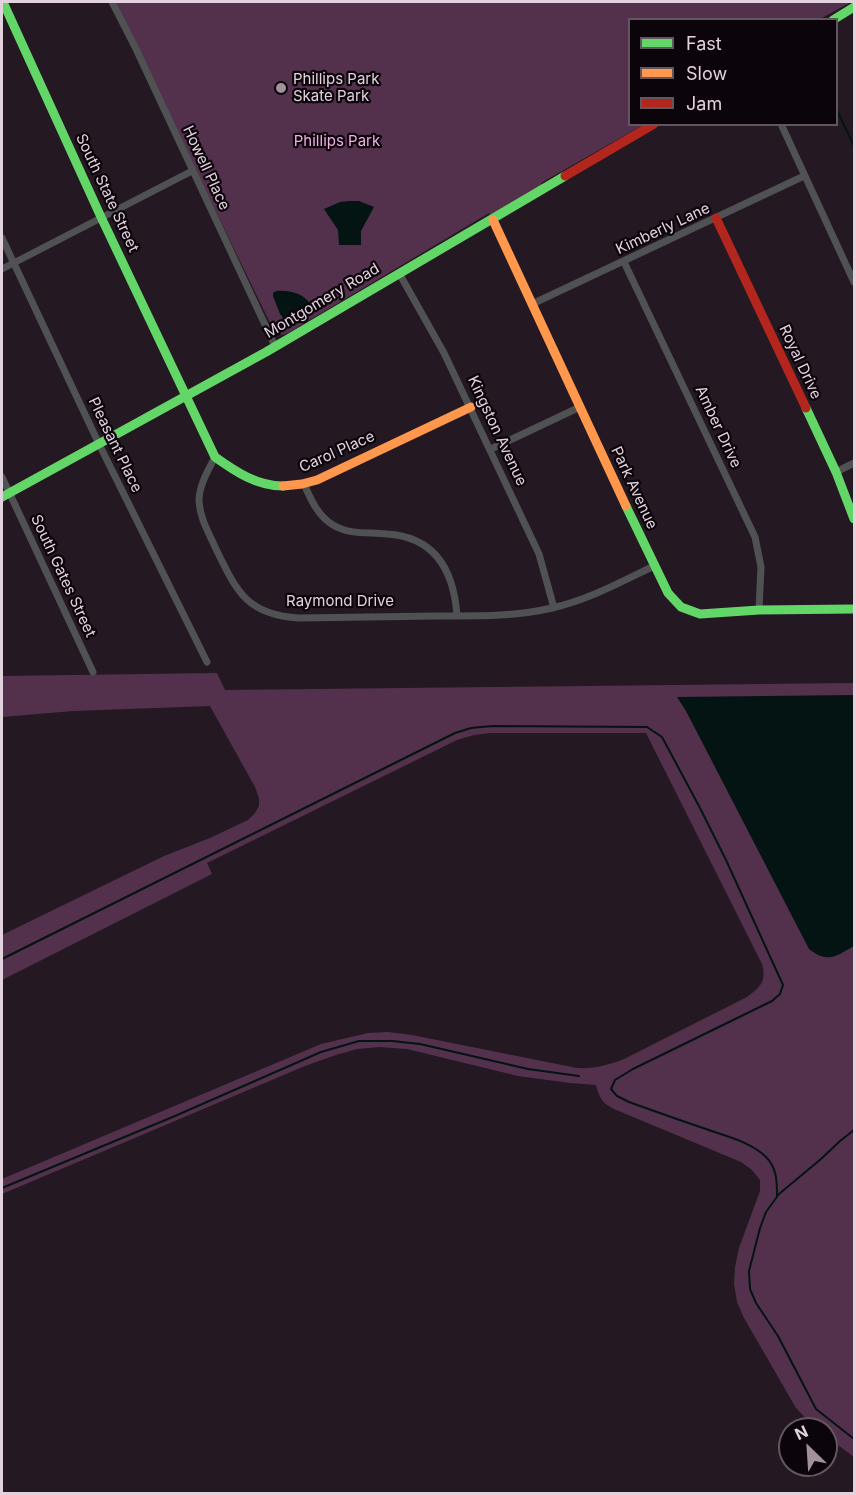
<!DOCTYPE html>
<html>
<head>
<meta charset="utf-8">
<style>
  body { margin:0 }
  #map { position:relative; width:856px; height:1495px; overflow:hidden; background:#241922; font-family:Inter,sans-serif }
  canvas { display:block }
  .frame { position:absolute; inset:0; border:3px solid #e2d2de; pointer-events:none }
  .legend { position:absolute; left:628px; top:18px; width:210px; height:108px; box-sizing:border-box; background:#0c040b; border:2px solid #62565f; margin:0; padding:8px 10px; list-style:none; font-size:18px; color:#e2d2de }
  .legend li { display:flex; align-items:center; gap:12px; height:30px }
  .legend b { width:30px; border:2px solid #62565f }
  .north { position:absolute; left:778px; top:1417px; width:60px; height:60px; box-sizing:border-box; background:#0c040b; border:2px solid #62565f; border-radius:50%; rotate:335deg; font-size:16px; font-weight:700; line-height:24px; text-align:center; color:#e2d2de }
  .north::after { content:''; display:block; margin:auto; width:21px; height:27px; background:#a0919c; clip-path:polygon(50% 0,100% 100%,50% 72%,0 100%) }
</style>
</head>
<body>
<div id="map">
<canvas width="856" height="1495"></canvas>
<div class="frame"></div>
<ul class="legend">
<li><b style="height:8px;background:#63d668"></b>Fast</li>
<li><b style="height:8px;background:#ff974d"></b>Slow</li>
<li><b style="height:8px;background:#b3261e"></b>Jam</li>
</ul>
<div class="north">N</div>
</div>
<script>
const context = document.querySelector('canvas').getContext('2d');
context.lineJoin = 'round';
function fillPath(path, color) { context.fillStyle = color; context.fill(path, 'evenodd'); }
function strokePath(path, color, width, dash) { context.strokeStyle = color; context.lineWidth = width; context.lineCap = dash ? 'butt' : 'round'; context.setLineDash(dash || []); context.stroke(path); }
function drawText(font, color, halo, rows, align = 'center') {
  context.font = font + ' Inter,sans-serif'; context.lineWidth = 4.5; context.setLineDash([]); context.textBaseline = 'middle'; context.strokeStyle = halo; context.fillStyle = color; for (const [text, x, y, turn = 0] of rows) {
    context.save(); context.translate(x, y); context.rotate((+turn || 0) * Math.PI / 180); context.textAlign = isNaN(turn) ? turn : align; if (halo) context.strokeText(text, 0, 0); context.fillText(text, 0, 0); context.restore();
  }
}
const green = new Path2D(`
  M114,2H851L820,19L630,20V124L643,125L541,183L544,187L493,220L489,213L288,333L282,335L274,331Z
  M217,673L225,690L854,683V1457L826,1436V1429H816L796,1408L744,1318L737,1302L734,1284L735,1267L739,1248L760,1191V1180L752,1170L741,1162L614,1109C602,1103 599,1097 596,1085L570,1083L518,1076L407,1049L379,1047L357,1049L336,1055L305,1066L2,1194V1179L321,1044L368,1033L388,1032L412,1035L577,1068C595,1069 608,1065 624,1059L747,997C760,987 767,982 762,964L646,733H491L474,735L457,740L207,863L212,874L2,980V935L164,856L210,838L248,820L255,813L259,806V798L255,787L210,706L73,711L2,717V676Z`);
const water = new Path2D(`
  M349,201H359L374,207L361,231V245H339L338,230L324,209L340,202Z
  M276,291C289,290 302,293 310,303L293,317L284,319L280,314L273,296V293Z
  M854,695V946C836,956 828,964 809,949L686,711L677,697Z`);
const stream = new Path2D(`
  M836,108L854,146
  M2,959L455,733L471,728L492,726L647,727L662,737L700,808L726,860L783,985L780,994L772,1001L633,1069L615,1080L611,1089L617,1096L629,1102C654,1111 679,1120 703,1128C724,1136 750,1141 766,1157C777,1168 777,1182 777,1196
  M854,1130L840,1141L821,1159L779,1194L766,1212L760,1228L749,1271L750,1289L756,1303L778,1336L816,1409L854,1439
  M2,1188L175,1116L321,1052L359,1041H392L420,1044L528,1069L579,1076`);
const street = new Path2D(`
  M112,2L136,49L275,346
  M781,124L854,282
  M2,238L98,442L207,662
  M624,262L755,537L761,567L759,610
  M2,269L192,171
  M399,273L444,353L539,554L554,608
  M532,304L804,176
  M491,449L580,407
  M215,457C208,471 199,485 199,501C200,519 209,533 216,549C237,592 247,615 299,618C345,617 391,617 437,616C476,616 514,617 552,608C588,600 621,582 654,566
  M836,472L854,463
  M2,477L93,672
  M304,484C311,500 318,516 333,525C349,535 369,532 387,534C436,537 454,572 457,616`);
const fast = new Path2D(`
  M3,2L101,217L215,457C236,472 257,486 283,486
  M833,20L854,7
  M806,408L836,472L854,519
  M2,497L266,352L565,176
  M626,506L668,593L681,607L700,614L759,610L854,609`);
const slow = new Path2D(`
  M493,220L626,506
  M283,486L302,484L317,480L471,407`);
const jam = new Path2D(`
  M565,176L654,124
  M716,218L806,408`);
const markers = [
  [281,88,6,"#a0919c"]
];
const poiNames = [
  ["Phillips Park",293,79],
  ["Skate Park",293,96]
];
const parkNames = [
  ["Phillips Park",337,141]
];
const streetNames = [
  ["Howell Place",206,168,65],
  ["South State Street",107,193,65],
  ["Kimberly Lane",663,229,-25],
  ["Montgomery Road",322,301,-31],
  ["Royal Drive",800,362,65],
  ["Amber Drive",718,427,65],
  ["Kingston Avenue",497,431,65],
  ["Pleasant Place",115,445,64],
  ["Carol Place",337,452,-24],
  ["Park Avenue",634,488,65],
  ["South Gates Street",63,576,65],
  ["Raymond Drive",340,601]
];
fillPath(green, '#53314c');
fillPath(water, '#031412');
strokePath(stream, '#031412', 2);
strokePath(street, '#4f5152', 7);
strokePath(fast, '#63d668', 9);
strokePath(slow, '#ff974d', 9);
strokePath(jam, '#b3261e', 9);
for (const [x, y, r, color] of markers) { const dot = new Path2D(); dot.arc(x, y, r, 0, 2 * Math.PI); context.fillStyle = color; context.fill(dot); strokePath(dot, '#0c040b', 2); }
drawText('15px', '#e2d2de', '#0c040b', poiNames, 'left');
drawText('15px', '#f5abe6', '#0c040b', parkNames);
drawText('15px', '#e2d2de', '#0c040b', streetNames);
</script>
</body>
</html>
